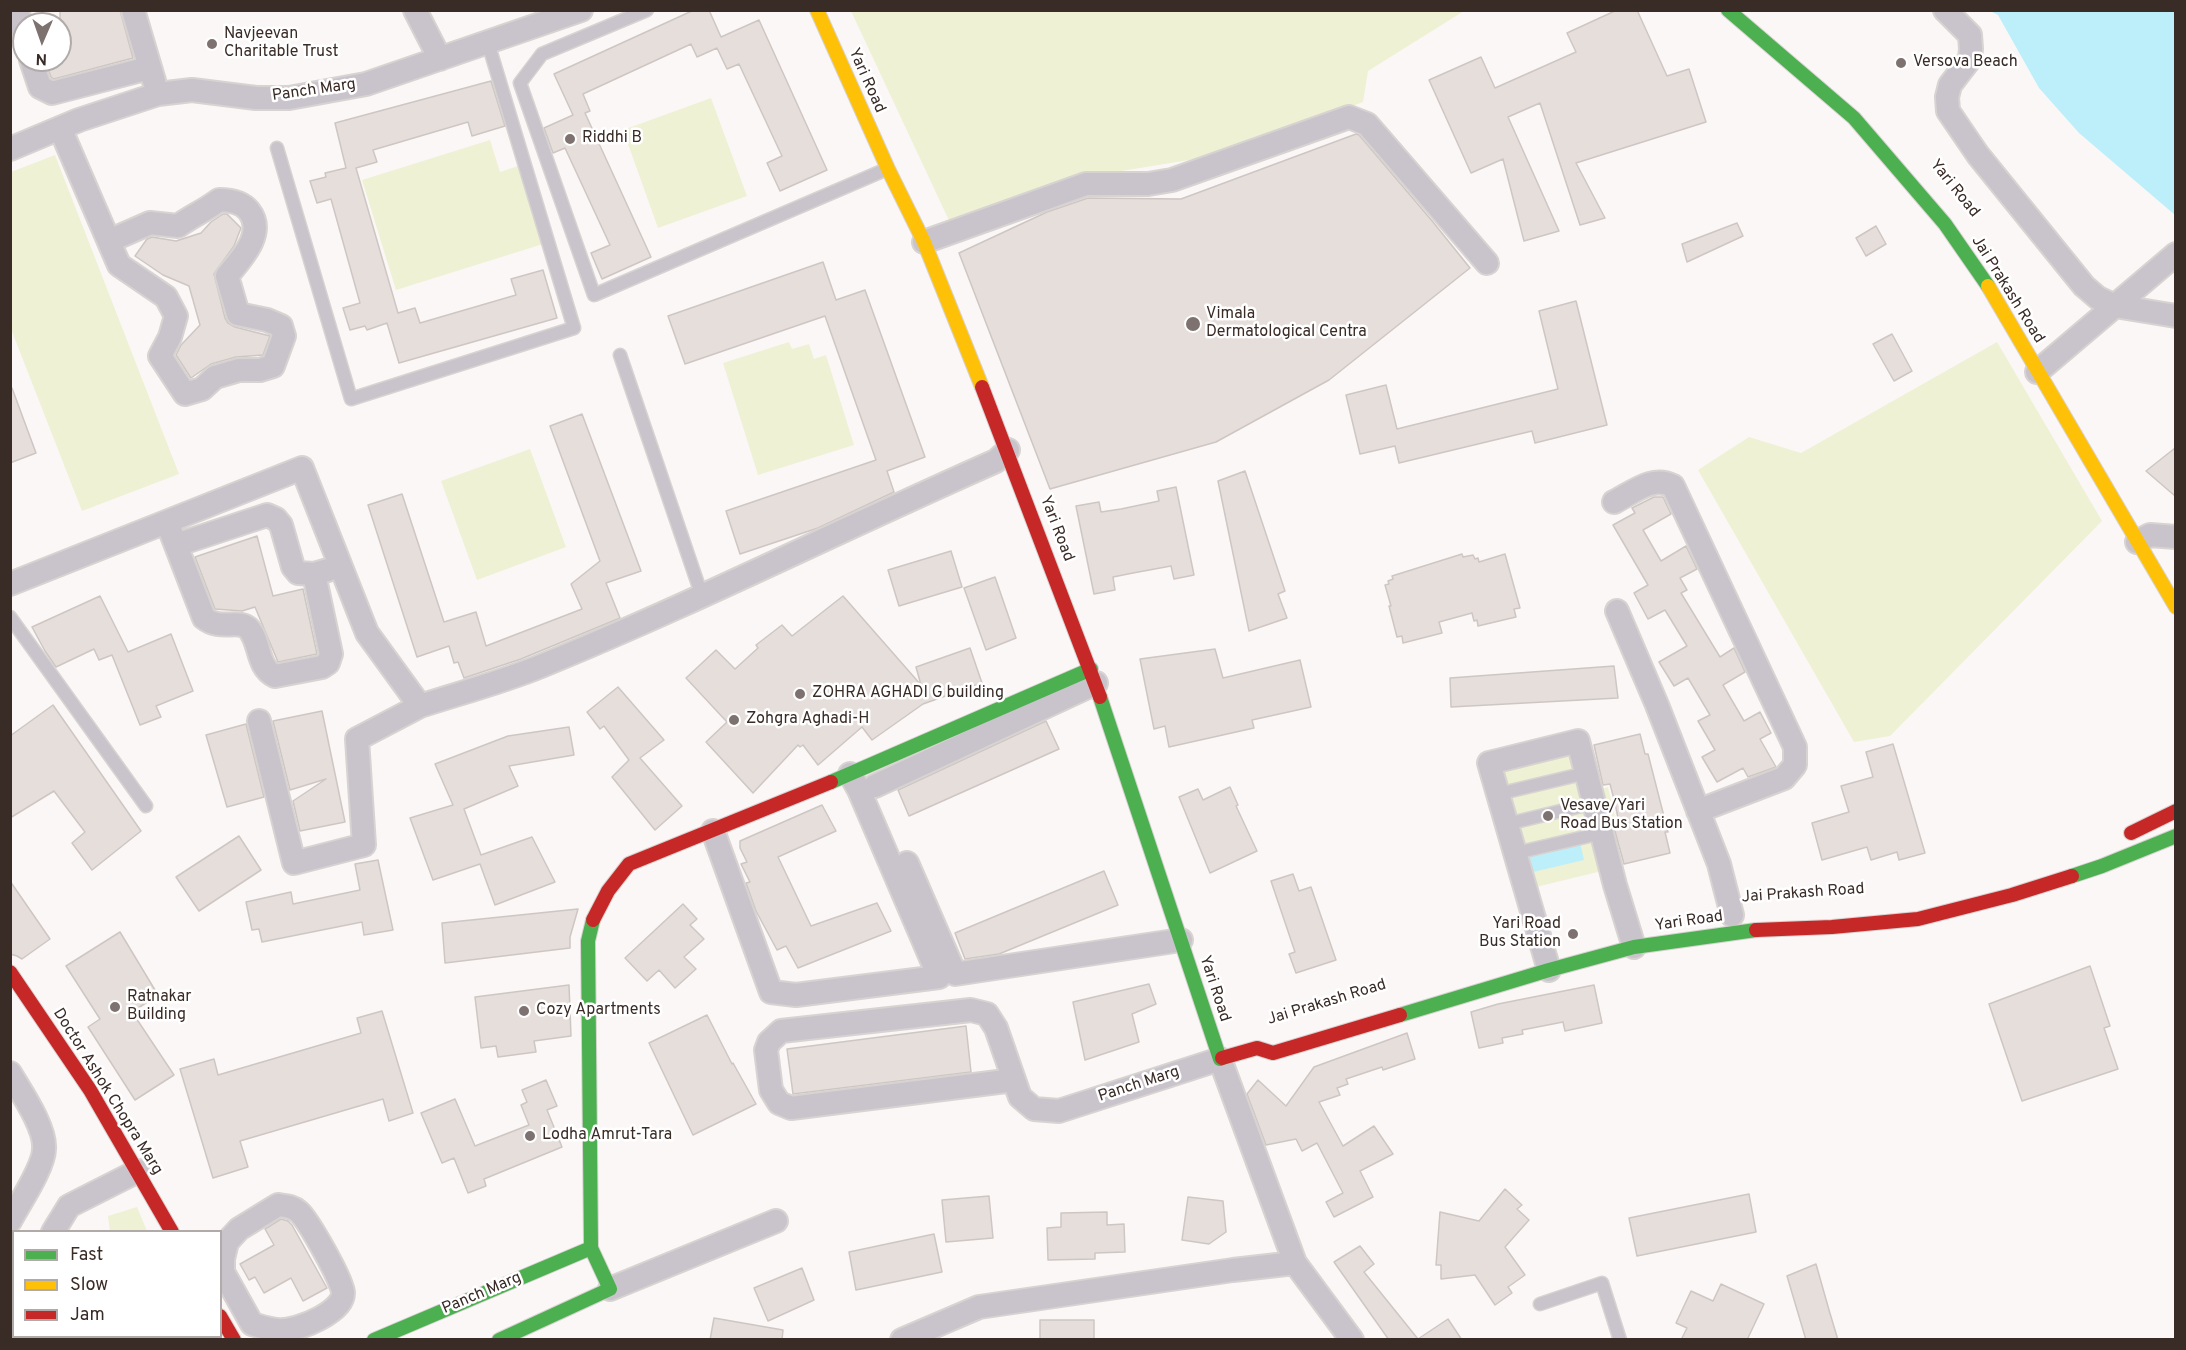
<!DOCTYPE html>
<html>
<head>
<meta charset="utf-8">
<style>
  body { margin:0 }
  #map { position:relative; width:2186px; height:1350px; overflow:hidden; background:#fbf7f6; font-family:Overpass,sans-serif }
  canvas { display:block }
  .frame { position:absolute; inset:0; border:12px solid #392b26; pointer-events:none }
  .legend { position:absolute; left:12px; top:1230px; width:210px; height:108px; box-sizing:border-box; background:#fff; border:2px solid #b0aaa8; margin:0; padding:8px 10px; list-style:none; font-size:18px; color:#392b26 }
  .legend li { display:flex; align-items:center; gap:12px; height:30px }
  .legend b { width:30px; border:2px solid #b0aaa8 }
  .north { position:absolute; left:12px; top:12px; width:60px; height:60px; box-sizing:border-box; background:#fff; border:2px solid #b0aaa8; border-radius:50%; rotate:182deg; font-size:16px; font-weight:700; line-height:24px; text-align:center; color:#392b26 }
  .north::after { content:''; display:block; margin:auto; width:21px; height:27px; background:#7d726f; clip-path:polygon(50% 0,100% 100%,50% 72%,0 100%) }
</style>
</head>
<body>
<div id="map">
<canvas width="2186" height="1350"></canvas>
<div class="frame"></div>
<ul class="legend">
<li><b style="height:8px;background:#4caf50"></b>Fast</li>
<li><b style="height:8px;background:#ffc107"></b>Slow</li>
<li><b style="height:8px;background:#c62828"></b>Jam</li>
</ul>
<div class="north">N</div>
</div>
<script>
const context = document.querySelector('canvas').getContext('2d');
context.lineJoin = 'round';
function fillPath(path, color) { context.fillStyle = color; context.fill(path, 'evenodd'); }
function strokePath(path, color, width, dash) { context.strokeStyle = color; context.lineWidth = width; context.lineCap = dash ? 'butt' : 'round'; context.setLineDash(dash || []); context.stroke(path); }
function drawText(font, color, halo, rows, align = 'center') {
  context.font = font + ' Overpass,sans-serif'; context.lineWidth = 5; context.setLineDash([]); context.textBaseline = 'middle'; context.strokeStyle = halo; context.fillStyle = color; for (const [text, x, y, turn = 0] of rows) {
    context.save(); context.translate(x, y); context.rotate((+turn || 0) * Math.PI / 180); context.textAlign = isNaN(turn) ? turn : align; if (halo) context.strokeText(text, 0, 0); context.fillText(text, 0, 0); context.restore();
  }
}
const green = new Path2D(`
  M851,11H1464L1368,71L1363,102L1232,153L1060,181L953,229Z
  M711,98L747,196L658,228L623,130Z
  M490,140L500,172L518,166L543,244L396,290L362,180Z
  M55,155L179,474L82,511L11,329V172Z
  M789,342L792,349L809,344L814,359L826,355L854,445L758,475L723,363Z
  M1997,342L2102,521L1890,736L1854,742L1698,470L1749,437L1801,453Z
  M530,449L566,547L477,580L441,481Z
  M1586,752L1596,791L1608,787L1616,821L1604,824L1614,868L1532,888L1503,772Z
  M137,1207L147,1231H110L108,1216Z`);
const water = new Path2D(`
  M1990,11H2175V215L2079,133L2039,88L1998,15Z
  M1579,838L1584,860L1529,873L1524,851Z`);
const building = new Path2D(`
  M60,10H120L133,58L54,79L51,77L45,60H60Z
  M694,10H709L721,37L759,20L827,170L780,191L767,163L782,156L739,64L727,69L717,48L697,57L691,44L583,94L590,111L585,113L651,257L602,279L591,253L610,245L565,148L553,153L544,128L573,115L554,74Z
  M1617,10H1637L1667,76L1689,69L1706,122L1576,163L1605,218L1580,225L1540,103L1508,117L1559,231L1524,241L1503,159L1471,173L1429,80L1481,57L1495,88L1576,52L1567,33Z
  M491,81L505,126L472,136L468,122L373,150L377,162L356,168L398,313L415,308L420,323L516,295L511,279L543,270L557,318L399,363L387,323L367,330L365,326L350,330L343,308L360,303L331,199L317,203L310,181L326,177L325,173L346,168L335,123Z
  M1356,134L1359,135L1433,222L1470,268L1329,380L1216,442L1050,489L959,253L1047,212L1088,198L1181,199Z
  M223,214H227L241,228L234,246L214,274L225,318L228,323L235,327L270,336L263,355L236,357L211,364L191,378L176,355L181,345L200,325L189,286L163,275L135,256L147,239L152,237L176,241L201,233L211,222Z
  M1737,223L1743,236L1687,262L1682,244Z
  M1876,226L1886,244L1866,256L1856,238Z
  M823,262L836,300L865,290L925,457L887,471L894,492L818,528L740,554L726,511L876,460L825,316L685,364L668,316Z
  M1576,301L1607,425L1535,443L1532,431L1399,463L1395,446L1360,454L1346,395L1386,385L1397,429L1558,389L1539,311Z
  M1892,334L1912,371L1894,381L1873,344Z
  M10,388H12L36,453L10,463Z
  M582,414L641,571L606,583L620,618L521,659L464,678L458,662L454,663L449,646L417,657L368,505L402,494L444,622L476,612L486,646L582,609L571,584L600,561L550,426Z
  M2175,448V496L2146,471Z
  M1245,471L1285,591L1278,594L1287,618L1249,631L1218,481Z
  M1176,487L1194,575L1174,579L1171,566L1133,573L1113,577L1115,590L1094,594L1076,506L1099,502L1101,512L1121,509L1159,501L1157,491Z
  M1654,497H1663L1671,514L1643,530L1661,561L1686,546L1697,569L1680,578L1687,590L1681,593L1720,657L1734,648L1745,672L1723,685L1744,721L1760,712L1771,733L1760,739L1776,767L1748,777L1743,768L1717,782L1702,757L1715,750L1698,721L1710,715L1688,678L1674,686L1659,662L1687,646L1665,610L1648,619L1634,593L1648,585L1613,525L1635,513L1632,508Z
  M257,536L273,596L303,589L317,654L278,662L255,607L242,611L215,609L195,557Z
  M951,551L962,587L899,606L888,570Z
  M1462,554L1463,557L1473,555L1475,559L1478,558L1479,562L1505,554L1520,608L1514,609L1516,617L1478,626L1477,620L1474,621L1472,613L1439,622L1442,633L1403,643L1402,636L1397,637L1389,606H1391L1385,585L1389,584L1388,581L1393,579L1392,576Z
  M995,577L1016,638L986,650L964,588Z
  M100,596L128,652L171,634L193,691L156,706L161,717L140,725L112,655L99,660L94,649L56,667L45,651L32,627Z
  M843,596L921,685L916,667L970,648L982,683L923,704L872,740L862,727L818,765L803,745L800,747L798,745L753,793L706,742L727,722L686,678L716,650L735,669L758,648L756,645L782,625L792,636Z
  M1215,649L1223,678L1300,660L1311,707L1252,720L1254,728L1169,747L1165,726L1154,729L1140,659Z
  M1614,666L1618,698L1451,707L1450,678Z
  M618,687L664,740L640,758L682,806L655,830L612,777L629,760L604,726L600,729L587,712Z
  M53,705L141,831L92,870L72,843L85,832L54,791L10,818V736Z
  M322,711L345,822L300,831L293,801L326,779L290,790L273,721Z
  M1046,721L1059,749L909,816L898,790Z
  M246,724L264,797L227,807L206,735Z
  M569,727L574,755L509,766L518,786L464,809L481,855L532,837L555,882L495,905L480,864L433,880L410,818L453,805L435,764L508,736Z
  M1640,734L1645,754H1648L1668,832H1665L1670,853L1624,864L1613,824L1619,823L1615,803L1610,784L1603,785L1594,745Z
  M1893,744L1925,853L1899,860L1897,852L1871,860L1867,847L1822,860L1812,823L1849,812L1841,786L1873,777L1866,752Z
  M1230,787L1238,805L1236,806L1257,851L1210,873L1179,797L1198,789L1203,800Z
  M822,805L836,831L778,857L811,926L877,903L891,931L798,968L786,946L777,950L756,911L746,883L750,882L741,864L747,862L740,848V841Z
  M239,836L261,870L199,911L176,877Z
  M378,860L393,930L364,935L362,922L262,942L259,929L252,930L246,902L291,892L293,904L360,890L355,864Z
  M1104,871L1118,905L999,954L965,959L955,933Z
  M1293,874L1299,891L1311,887L1336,960L1296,973L1289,954L1295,952L1271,881Z
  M10,881L50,939L22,959L17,956L10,954Z
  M683,904L697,919L690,925L704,939L684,957L696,969L675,988L659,970L647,981L625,958Z
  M578,909L570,937V948L445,963L442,923Z
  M120,932L158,995L132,1012L174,1075L135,1100L88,1027L100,1019L66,966Z
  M2090,966L2110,1026L2104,1028L2118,1069L2022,1101L1989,1004Z
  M1149,984L1156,1004L1132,1014L1139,1042L1085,1060L1073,1002Z
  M569,985L571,1036L534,1041L536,1052L498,1057L496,1046L481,1048L475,997Z
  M1594,985L1602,1023L1565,1031L1563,1022L1522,1030L1523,1034L1502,1038L1503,1043L1479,1048L1471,1012L1498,1004Z
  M382,1011L413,1113L389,1121L383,1099L240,1141L248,1167L213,1178L180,1069L214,1059L218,1075L361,1033L357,1018Z
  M707,1015L732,1064L733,1063L756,1104L693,1135L649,1043Z
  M966,1026L971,1072L793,1094L787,1049Z
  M1407,1033L1415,1059L1383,1070L1382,1067L1346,1079L1348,1084L1337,1088L1340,1095L1319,1102L1343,1146L1374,1126L1393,1154L1360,1171L1373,1197L1334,1217L1326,1202L1343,1193L1317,1143L1302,1151L1296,1139L1266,1145L1247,1094L1258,1080L1286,1106L1314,1067Z
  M546,1080L557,1106L547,1110L562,1147L484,1179L486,1186L468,1193L454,1158L442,1163L421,1113L455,1099L475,1146L529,1125L521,1105L527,1102L522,1090Z
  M1505,1189L1522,1205L1517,1209L1529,1220L1505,1247L1525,1275L1508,1287L1512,1293L1495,1305L1475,1275L1441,1279V1265H1436L1440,1212L1479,1221Z
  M1749,1194L1756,1232L1637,1256L1629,1218Z
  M989,1196L993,1238L946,1242L942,1200Z
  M1188,1197L1223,1201L1226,1232L1209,1244L1182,1240Z
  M1107,1212V1225L1124,1224L1125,1252L1095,1253V1259L1048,1260L1047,1228L1061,1227V1213Z
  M281,1219L288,1221L292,1225L327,1288L303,1301L291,1278L264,1293L255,1277L249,1280L240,1264L274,1245L265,1229Z
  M934,1234L942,1272L856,1290L849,1252Z
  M1360,1246L1374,1264L1364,1272L1418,1339L1448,1319L1462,1340H1389L1334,1262Z
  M1816,1264L1829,1310L1838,1340H1806L1787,1276Z
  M802,1268L814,1300L768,1321L754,1288Z
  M1721,1284L1764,1304L1747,1340H1681L1687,1328L1676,1323L1691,1291L1713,1301Z
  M714,1318L783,1330L782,1340H710Z
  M1040,1320H1094V1340H1040Z`);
const lane = new Path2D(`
  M647,10L542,54L520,83L594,295L887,169
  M277,148L351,399L574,328L488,43
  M620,355L702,596
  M10,617L146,806
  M1498,794L1586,773
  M1507,824L1594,803
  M1516,853L1602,833
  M1540,1304L1602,1283L1620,1340`);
const street = new Path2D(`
  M17,10L24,35
  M133,10L154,81
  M415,10L440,59
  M1945,10L1970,35L1971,49L1970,59L1950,85L1947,97L1948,111L1978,155L2084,286L2098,298L2115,306L2176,316
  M31,60L40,87L52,93L149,68
  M60,128L119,265L166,297L176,316L170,337L160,356L185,394L202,389L215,377L239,370H260L273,366L284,336L281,326L267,320L238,314L227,276C242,258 266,233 249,211C242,202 230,200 219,200C206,210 192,216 178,226L150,223L109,241
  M10,149L79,120L158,94L192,90L256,98H289L366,84L581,10
  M924,242L1086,184H1148L1172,180L1349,117L1367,124L1487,263
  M2037,372L2176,254
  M1614,502C1634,492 1653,475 1673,486L1795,747V765L1784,778L1698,811
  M167,522L204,618C220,631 238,619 248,628C261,641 256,667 275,676L322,667L328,663L331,654L314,574
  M2137,542L2150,535L2176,537
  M176,545L267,515L276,519L281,525L293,567L298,573L314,574L328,570
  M10,584L302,468L367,633L420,706C460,693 502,682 541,666C695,603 844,528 996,461L1008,450
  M1617,611L1657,705L1719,864L1732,915
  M259,721L294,863L364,845L357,739L420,706
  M875,786L1096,683
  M713,831L771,992L796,995L939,977L859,790L850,774
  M907,863L955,974L1181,940
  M1549,970L1489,763L1578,741L1615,885L1634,947
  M10,1073C21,1092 46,1128 44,1149C44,1167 19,1204 10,1221
  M1014,1080L791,1108L779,1103L771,1090L766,1050L769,1042L781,1031L971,1010L987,1014L996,1028L1020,1097L1034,1109L1059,1111L1220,1059L1295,1263L1352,1340
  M278,1205C286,1206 292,1206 299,1212C308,1220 343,1281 343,1293C343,1312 301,1329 284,1330C273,1331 262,1327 252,1324L223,1272V1259L227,1242L239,1229Z
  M53,1232L69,1206L138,1171
  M610,1289L776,1221
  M10,1303L14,1298
  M902,1340L979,1307L1233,1270L1295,1263`);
const fast = new Path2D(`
  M1728,10L1854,118L1945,224L1988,286
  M1100,697L1220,1059L1222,1058
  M831,782L1091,669
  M2072,876L2102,866L2176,836
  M1400,1015L1549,970L1634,947L1756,930
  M374,1340L591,1248
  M499,1340L610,1289L591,1248L588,941L593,920`);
const slow = new Path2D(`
  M817,10L888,169L924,242L982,387
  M1988,286L2176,607`);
const jam = new Path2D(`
  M982,387L1100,697
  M2131,833L2176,811
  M593,920L608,891L629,864L831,782
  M1756,930L1832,927L1918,919L2012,895L2072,876
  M10,972L90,1090L172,1232
  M1222,1058L1257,1048L1273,1053L1400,1015
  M220,1316L234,1340`);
const markers = [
  [212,44,6,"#7d726f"],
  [1901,63,6,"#7d726f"],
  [570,139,6,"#7d726f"],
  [1193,324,8,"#7d726f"],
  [800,694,6,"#7d726f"],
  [734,720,6,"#7d726f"],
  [1548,816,6,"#7d726f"],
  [1573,934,6,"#7d726f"],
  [115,1007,6,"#7d726f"],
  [524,1011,6,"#7d726f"],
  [530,1136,6,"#7d726f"]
];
const poiNames = [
  ["Navjeevan",224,35],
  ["Charitable Trust",224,53],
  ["Versova Beach",1913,63],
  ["Riddhi B",582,139],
  ["Vimala",1206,315],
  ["Dermatological Centra",1206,333],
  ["ZOHRA AGHADI G building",812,694],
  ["Zohgra Aghadi-H",746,720],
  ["Vesave/Yari",1560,807],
  ["Road Bus Station",1560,825],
  ["Yari Road",1561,925,"right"],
  ["Bus Station",1561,943,"right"],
  ["Ratnakar",127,998],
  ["Building",127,1016],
  ["Cozy Apartments",536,1011],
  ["Lodha Amrut-Tara",542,1136]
];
const streetNames = [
  ["Yari Road",866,81,66],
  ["Panch Marg",314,91,-8],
  ["Yari Road",1954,189,51],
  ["Jai Prakash Road",2007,290,58],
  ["Yari Road",1056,529,69],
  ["Jai Prakash Road",1803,894,-4],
  ["Yari Road",1689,922,-8],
  ["Yari Road",1214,989,72],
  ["Jai Prakash Road",1327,1003,-17],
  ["Panch Marg",1139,1085,-18],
  ["Doctor Ashok Chopra Marg",107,1092,58],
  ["Panch Marg",482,1294,-23]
];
fillPath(green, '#eef1d4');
fillPath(water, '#bdeffa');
fillPath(building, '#e6dedb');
strokePath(building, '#cec6c3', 1.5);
strokePath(lane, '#d7d3d1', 15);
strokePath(street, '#d7d3d1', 26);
strokePath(fast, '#d7d3d1', 16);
strokePath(slow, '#d7d3d1', 16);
strokePath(jam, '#d7d3d1', 16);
strokePath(lane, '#c9c3cb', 12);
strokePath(street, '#c9c3cb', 22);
strokePath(fast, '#4caf50', 14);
strokePath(slow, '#ffc107', 14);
strokePath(jam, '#c62828', 14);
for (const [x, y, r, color] of markers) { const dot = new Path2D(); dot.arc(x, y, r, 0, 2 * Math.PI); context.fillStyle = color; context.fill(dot); strokePath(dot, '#fff', 2); }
drawText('16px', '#392b26', '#fff', poiNames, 'left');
drawText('16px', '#392b26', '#fff', streetNames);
</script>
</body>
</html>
